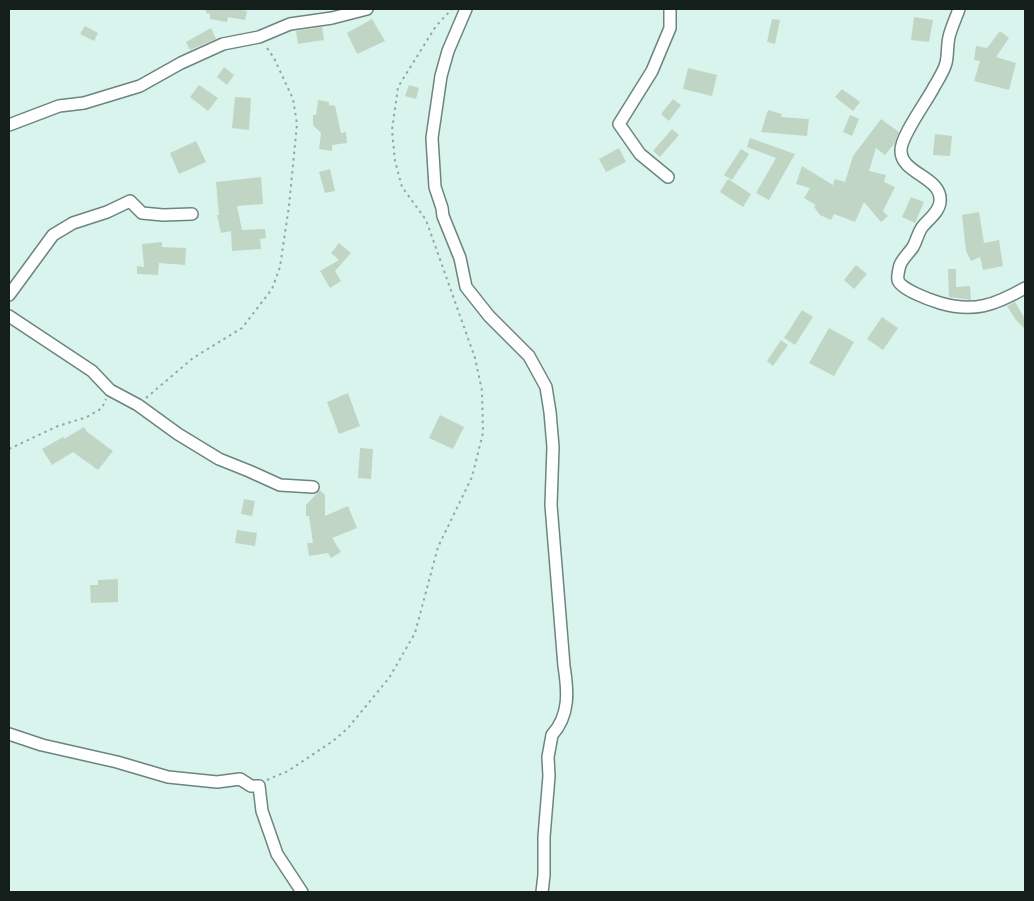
<!DOCTYPE html>
<html>
<head>
<meta charset="utf-8">
<style>
  body { margin:0 }
  #map { position:relative; width:1034px; height:901px; overflow:hidden; background:#d9f4ed; font-family:Quicksand,sans-serif }
  canvas { display:block }
  .frame { position:absolute; inset:0; border:10px solid #141e1b; pointer-events:none }
</style>
</head>
<body>
<div id="map">
<canvas width="1034" height="901"></canvas>
<div class="frame"></div>
</div>
<script>
const context = document.querySelector('canvas').getContext('2d');
context.lineJoin = 'round';
function fillPath(path, color) { context.fillStyle = color; context.fill(path, 'evenodd'); }
function strokePath(path, color, width, dash) { context.strokeStyle = color; context.lineWidth = width; context.lineCap = dash ? 'butt' : 'round'; context.setLineDash(dash || []); context.stroke(path); }
const building = new Path2D(`
  M206,9H235L247,11L245,20L228,17L227,22L210,19V14L206,13Z
  M914,17L933,20L929,42L911,40Z
  M372,19L385,41L357,54L347,33Z
  M772,19L780,20L775,44L767,42Z
  M85,26L98,33L94,41L80,34Z
  M322,27L324,40L298,44L296,31Z
  M211,28L216,39L190,50L186,42Z
  M1000,31L1009,38L996,57L1016,63L1009,90L974,81L980,61L974,60L976,46L987,48Z
  M224,67L234,75L227,85L217,77Z
  M688,68L717,75L712,96L683,89Z
  M199,85L218,98L208,111L190,97Z
  M409,85L419,88L416,99L405,96Z
  M842,89L860,102L853,111L835,97Z
  M235,97L251,98L249,130L232,128Z
  M673,99L681,105L669,121L661,114Z
  M318,100L329,102V105L335,106L341,133L346,132L347,143L332,145V151L319,149L321,133L313,125V115H316Z
  M768,110L782,114L781,117L809,119L807,136L761,132Z
  M850,115L859,119L852,136L843,132Z
  M881,119L899,132L895,143L885,155L876,148L869,171L886,175L884,182L895,187L883,211L888,216L881,222L864,202L855,222L834,214L831,220L820,215L814,207L816,205L804,198L810,188L796,184L802,166L833,185L835,179L845,182L853,156Z
  M672,129L679,135L660,157L653,151Z
  M935,134L952,136L950,156L933,155Z
  M750,138L795,154L769,200L756,193L776,158L747,147Z
  M196,141L206,162L179,174L170,153Z
  M619,148L626,162L606,172L599,159Z
  M741,149L749,154L732,180L724,175Z
  M330,169L335,191L325,193L319,172Z
  M261,177L263,204L237,206L242,230L265,229L266,238L260,239L261,249L232,251L231,231L221,233L217,215H219L216,182Z
  M728,179L751,194L743,207L720,192Z
  M911,197L924,202L915,223L902,217Z
  M979,212L984,243L999,240L1003,266L983,270L980,257L971,261L966,251L962,215Z
  M162,242V247L186,248L185,265L159,263L158,275L137,274V266L144,267L142,244Z
  M339,243L351,253L335,271L341,281L330,288L320,271L339,260L331,253Z
  M856,265L867,274L854,289L844,280Z
  M948,269H956V287L970,286L971,300L949,297Z
  M1015,302L1025,319V329L1016,320L1007,306Z
  M802,310L813,317L795,345L784,338Z
  M882,317L898,328L883,350L867,339Z
  M829,328L854,342L834,376L809,363Z
  M781,340L788,345L773,366L767,361Z
  M348,393L360,426L339,434L327,402Z
  M440,415L464,427L453,449L429,438Z
  M84,427L87,432L113,451L98,470L73,452L52,465L42,449L63,437L64,439Z
  M360,448L373,449L371,479L358,478Z
  M320,490L325,495V516L348,506L357,528L332,538L341,552L331,558L328,553L309,556L307,543H313L309,516H306V505Z
  M244,499L255,501L252,516L241,514Z
  M237,530L257,533L255,546L235,543Z
  M118,579V602L91,603L90,585H98V580Z`);
const path = new Path2D(`
  M146,398L193,358L242,328L272,289L280,267L289,206L297,124L293,99L274,58L265,45
  M9,449L58,426L87,417L102,408L106,399
  M267,780L288,771L333,741L348,728L389,678L415,633L438,547L472,477L483,433L482,391L475,358L426,220L402,187L395,161L392,130L398,87L436,26L452,9`);
const minor = new Path2D(`
  M466,9L448,51L441,76L432,138L435,187L442,208L443,216L460,258L466,287L489,316L529,356L546,387L550,412L553,447L551,505L564,666C568,691 570,715 552,735L548,757L549,776L544,837V875L542,892
  M959,9C956,18 951,28 949,37C947,46 948,55 946,63C944,71 938,80 934,87C927,101 900,137 901,151C901,174 943,177 940,202C939,212 929,219 923,226C918,232 917,240 913,247C909,253 903,258 900,265C899,269 897,276 898,280C900,289 930,300 940,303C974,313 995,305 1025,288
  M9,125L59,106L84,103L140,86L181,63L223,44L259,37L290,24L332,18L367,9
  M668,177L640,154L619,124L652,71L670,28V9
  M9,295L53,235L73,223L107,212L130,201L142,213L163,215L192,214
  M9,316L92,371L110,390L138,405L178,434L219,459L249,471L280,485L313,487
  M9,734L42,745L117,762L168,777L217,782L240,779L251,786H259L262,811L277,854L302,892`);
fillPath(building, '#c1d5c5');
strokePath(minor, '#6c857f', 14);
strokePath(path, '#92a7a1', 2, [2.5, 4]);
strokePath(minor, '#fff', 11);
</script>
</body>
</html>
